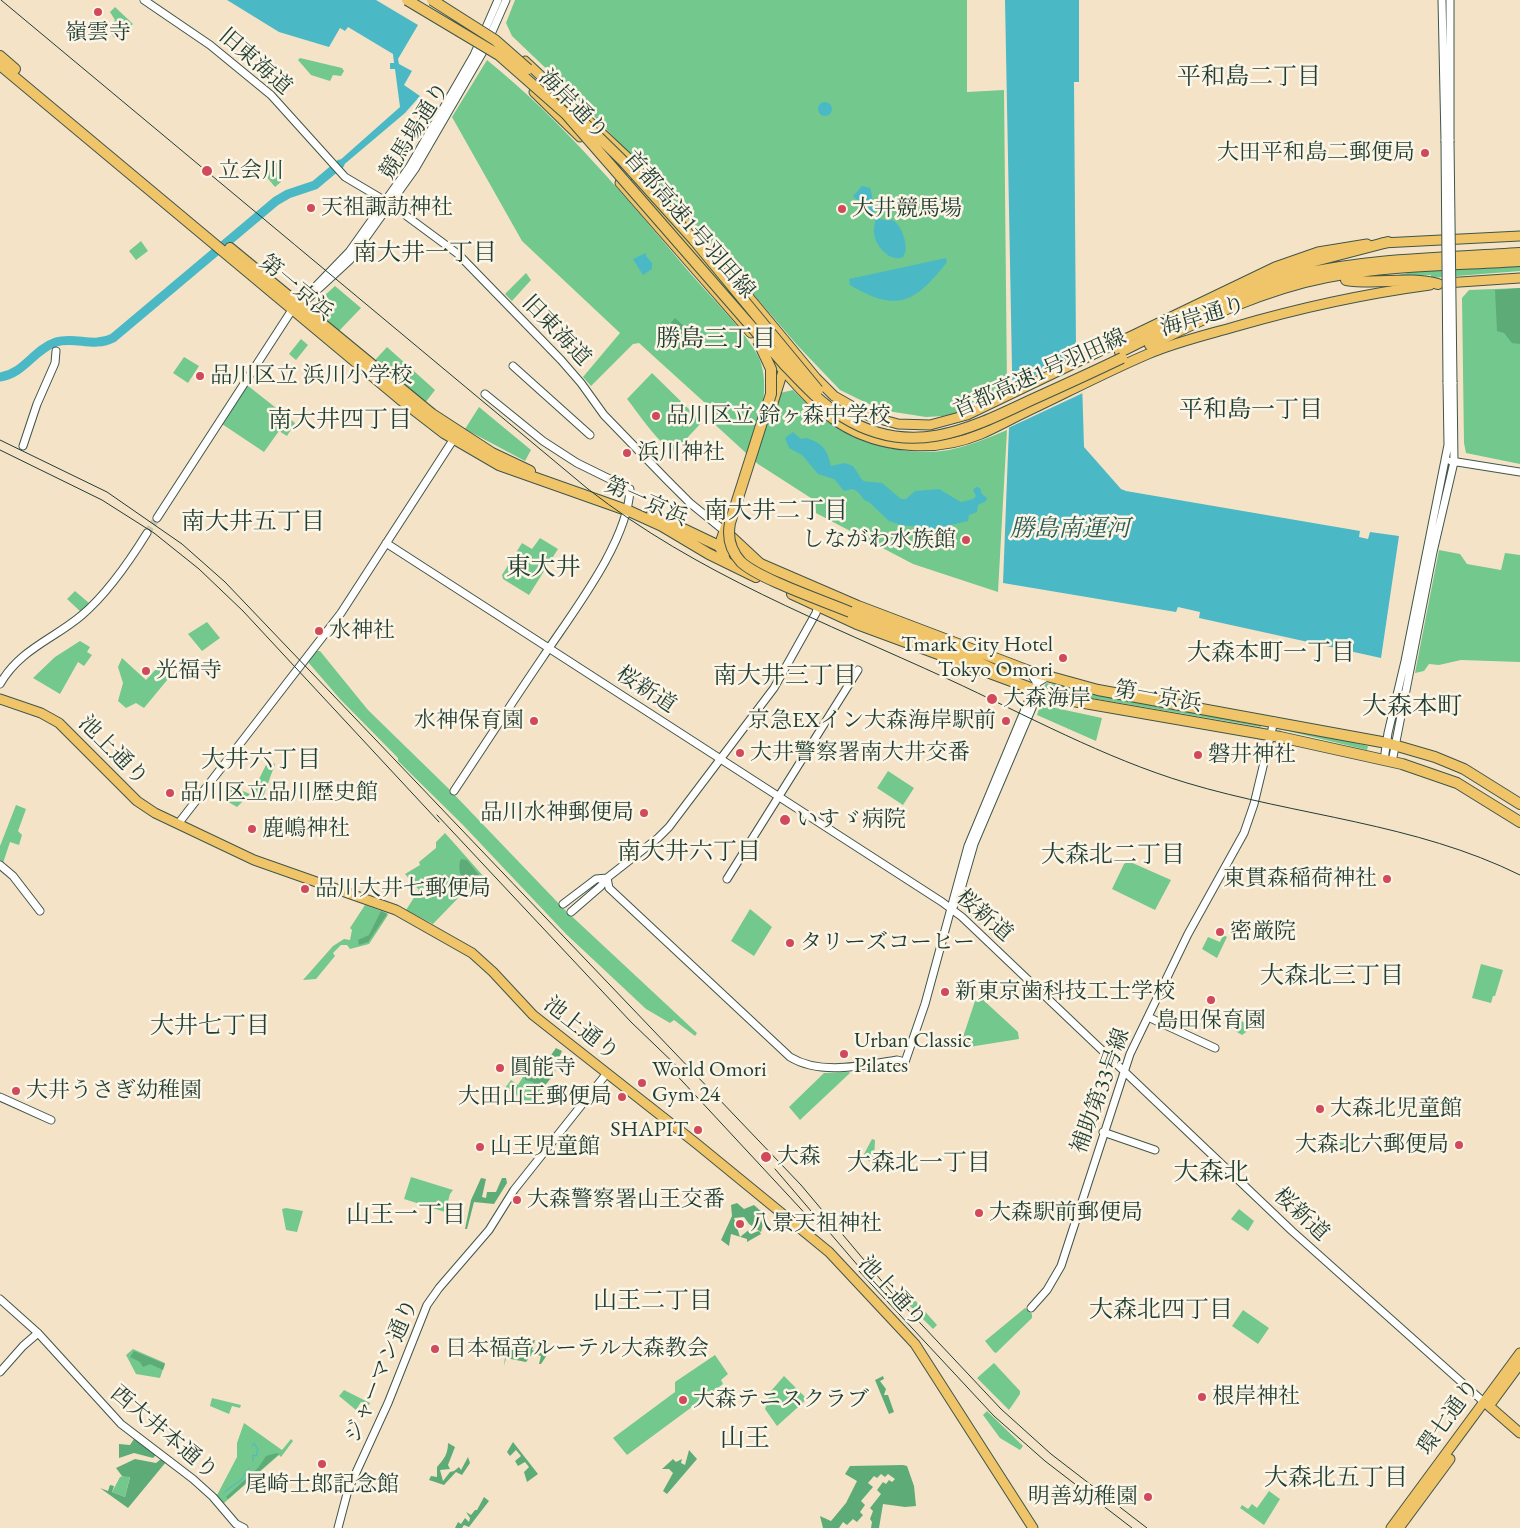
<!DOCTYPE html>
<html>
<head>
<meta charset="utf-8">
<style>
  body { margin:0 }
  canvas { display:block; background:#f5e3c8 }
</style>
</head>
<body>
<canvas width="1520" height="1528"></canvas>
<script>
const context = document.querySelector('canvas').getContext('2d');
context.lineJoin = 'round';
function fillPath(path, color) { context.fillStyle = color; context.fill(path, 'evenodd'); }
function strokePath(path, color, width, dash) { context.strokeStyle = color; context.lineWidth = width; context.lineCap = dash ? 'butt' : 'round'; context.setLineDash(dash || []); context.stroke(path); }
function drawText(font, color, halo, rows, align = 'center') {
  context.font = font + ' "EB Garamond","Noto Serif JP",serif'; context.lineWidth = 5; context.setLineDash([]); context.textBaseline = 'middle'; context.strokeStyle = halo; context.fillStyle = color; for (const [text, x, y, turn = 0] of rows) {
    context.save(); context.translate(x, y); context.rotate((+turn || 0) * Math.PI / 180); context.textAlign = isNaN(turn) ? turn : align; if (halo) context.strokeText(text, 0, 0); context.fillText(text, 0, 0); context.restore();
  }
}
const green = new Path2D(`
  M515,0H967V92L1004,90L1007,388L960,412L943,416L926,417L881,410L840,390L798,346L667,194L578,99L512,36L506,23Z
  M115,7L133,24L115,38L106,29L115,20L110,12Z
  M300,58L342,68L344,71L341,76L333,75L330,81L311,75L298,60Z
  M487,60C563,121 627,199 690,273C709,295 748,334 759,358C765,371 765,390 763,403L773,409L780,393L793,390C807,404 820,418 837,428C867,447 914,456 949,450C969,446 988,438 1007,430L998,592L913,564L816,513L814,500L758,464L710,420L715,412L639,343L633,344L591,386L583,377L620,333L522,241L452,117Z
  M279,160L281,161L279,170L281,182L275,187L265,175Z
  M141,241L148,251L136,260L129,251Z
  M1520,264V271L1431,278V275L1382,278L1413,272Z
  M526,273L531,280L512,301L505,294Z
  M335,286L361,308L339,331L318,314L320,311L313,306Z
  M1520,288V464L1466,453L1464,443L1462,298L1469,290Z
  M301,339L308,345L296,360L289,354Z
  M387,347L435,390L425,403L376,362V359Z
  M184,357L199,366L188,383L173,373Z
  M652,373L702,422L675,451C660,447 637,411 627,399Z
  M247,385L295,423L287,436L279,431L264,452L222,424Z
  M479,407L531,450L525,461L465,429Z
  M540,538L558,549L529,595L503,579L502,575L522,543L532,549Z
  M1439,550L1460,554L1467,564L1501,570L1505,553L1520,555V662L1461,660L1439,665L1429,664L1424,671L1415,673Z
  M75,591L89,603L81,612L67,599Z
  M207,622L220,638L202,651L188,634Z
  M80,641L90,647L87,652L92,655L84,666L78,662L60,694L33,678L55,657Z
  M315,651H320L368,710L447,787L564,909L697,1033L695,1036L674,1020L670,1023L646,1009L566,934L463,825L398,761V758L340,699L308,662Z
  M122,658L146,680L157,668L168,679L144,708L136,703L126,708L118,701L123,683L118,667Z
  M1046,683L1261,724V727L1080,696L1044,687Z
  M1046,706L1102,718L1096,741L1037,715L1039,709Z
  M1285,727L1368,746L1367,750L1284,730Z
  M268,761L275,764L262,800L251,795Z
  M888,771L914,788L903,805L877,788Z
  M229,785L250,794L237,807L225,800Z
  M16,805L26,809L18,831L22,835L19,845L10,842L3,863L0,861V846Z
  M445,833L485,878L462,894L433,924L406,910L419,890L405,874L420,865L419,862L436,848V842Z
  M1128,861L1171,880L1155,910L1112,889L1124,864Z
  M365,905L387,913L388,915L369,944L350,949L347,945H341L333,953L335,956L316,979L303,980L333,946L344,939L350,940L352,930L350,928Z
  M750,909L772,927L754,956L731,941Z
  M1223,935L1227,937L1217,958L1202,949L1208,937L1220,942Z
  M1481,964L1503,970L1495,996H1493L1491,1003L1472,998Z
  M980,997L1018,1032L1019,1039L969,1047L963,1045L962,1040L975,1001Z
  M1236,1018L1248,1025L1249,1030L1242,1035L1230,1028Z
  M526,1072L544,1087L532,1105L505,1088L511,1080L518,1085Z
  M849,1072L850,1073L800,1120L789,1107L824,1073Z
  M872,1139L875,1140L874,1160L871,1163L863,1156Z
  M1339,1139L1354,1143V1153L1337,1148Z
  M411,1177L453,1190L450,1194L445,1212L404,1199Z
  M286,1208L303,1211L297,1232L286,1230L282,1209Z
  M1239,1209L1254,1221L1248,1231L1231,1219Z
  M913,1298L937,1325L933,1329L908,1304Z
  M1025,1308L1032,1314V1318L996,1353L994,1352L985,1341Z
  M1243,1310L1269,1328L1258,1344L1232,1326Z
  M133,1349L165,1363L160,1378L136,1374L126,1355Z
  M715,1355L728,1374L721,1380L723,1384L627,1455L613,1438L675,1392V1382Z
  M994,1363L1020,1391V1394L1009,1410L977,1378Z
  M784,1376L807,1399L777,1426L765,1409L771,1391Z
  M344,1390L370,1403L369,1405L361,1402L356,1410L339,1396Z
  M212,1398L241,1405L240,1408L232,1406L229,1414L210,1406Z
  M987,1411L1023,1446L1020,1450L1000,1438L983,1415Z
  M244,1423L282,1450L291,1439L293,1441L281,1457L279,1455L223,1504L216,1497L237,1457V1443Z
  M127,1475L130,1476L125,1497L112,1492L120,1477Z
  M1269,1491L1280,1499L1264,1525L1240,1508L1242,1505L1248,1509L1252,1504L1257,1508Z`);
const forest = new Path2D(`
  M1520,288V344L1512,343L1504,333L1497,331L1495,290Z
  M675,318L689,331L686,350L670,348L659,336Z
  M461,859L467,860L479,875V879L468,887C461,882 457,866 461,859Z
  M381,911L387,914L368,942L359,945L358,940L369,935Z
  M556,1048L562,1051L556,1064L555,1073L543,1088L538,1091L533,1082L525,1080V1077L527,1074L534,1075L548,1055H551Z
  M481,1178L486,1179L482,1197L486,1198L487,1192H496L502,1178H506L507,1183L494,1204L474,1202L467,1229H465L471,1200Z
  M737,1203L744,1209L754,1205L765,1215L761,1232L749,1224L744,1217L734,1218L740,1237L750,1229L753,1233L759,1231L761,1234L747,1242V1239L731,1234L729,1246L721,1240L732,1216L731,1205Z
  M519,1337L523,1338L521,1347L527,1349L530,1341L535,1340L532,1350L547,1355L541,1364H539L541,1356L533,1353L526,1362L506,1358L504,1366L506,1350H518L519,1345L514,1344V1339L518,1340Z
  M134,1351L165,1364L163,1370L150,1364L143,1367L140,1362L130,1357Z
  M883,1376L884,1379L880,1381L886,1389L884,1395H888L894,1412L889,1414L875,1380Z
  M134,1439L156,1455L153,1458L134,1453L119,1458V1444L130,1445Z
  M513,1442L538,1474L527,1482L524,1472L529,1467L525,1462L518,1466L515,1461L521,1456L516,1450L510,1456L507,1452Z
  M448,1443L455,1447L448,1465L450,1469L440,1470L443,1481L450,1472L454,1471L459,1467L461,1470L468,1457L470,1463L462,1475L456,1472L444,1485L429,1480L431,1476L437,1477V1467C444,1459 448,1454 448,1443Z
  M689,1450L697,1459L667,1494L663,1491L673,1473L669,1469H662L673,1459L676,1462L682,1459L681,1463L685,1465Z
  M277,1453L279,1454L228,1499L226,1497L258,1468L266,1456Z
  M162,1458L166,1462L128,1508L100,1488L108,1491L110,1485L114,1486L112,1492L125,1497L130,1477L122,1476L116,1468L135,1459L156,1463Z
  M903,1465L907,1466L914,1486L916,1506L905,1507L883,1504L879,1528H871L872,1522L870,1519L873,1511L870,1508L881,1494L877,1490L883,1482L886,1484L889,1480L892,1482L895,1479L888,1474L885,1477L881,1474L877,1478L874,1476L868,1483L873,1487L861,1501L865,1505L860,1512L863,1515L857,1522L853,1519L847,1525L843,1522L839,1528H823L820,1516L831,1521L846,1503L857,1481L845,1474L850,1466Z
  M484,1497L489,1501L469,1527L464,1525L462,1528H455L458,1522L461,1524L465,1518L469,1522L470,1518L466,1512L471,1515L475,1510H477Z`);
const water = new Path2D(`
  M227,0H376L418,25L398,59L399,64L412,71L404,85L420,96L405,113L334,173L330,169L400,107L395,69H390V63H394L393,54L348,27L345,31L340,28L329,47L279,32Z
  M1005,0H1079V82H1074L1076,347H1081L1084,447L1121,489L1126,491L1360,531L1359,537L1368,539L1370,532L1399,536L1381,658L1199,618L1200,612L1178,607L1176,612L1003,583L1009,427L1013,421Z
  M818 109a7 7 0 1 1 14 0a7 7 0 1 1-14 0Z
  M862,186L870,188C876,201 867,223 892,220C902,224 910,249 903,257C890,263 874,245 874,232C873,226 877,223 874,217L853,196Z
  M646,253V256L652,263V269L643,275L633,259Z
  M946,258L947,262C915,303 897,313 850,285L849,279Z
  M793,432L801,439L807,438C824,444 827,450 831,466L845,463L853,466C867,486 858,480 882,483L901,499H906L915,491L939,489L961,502L973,499L976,496L973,490L976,487L980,488L982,494L987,498L986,501L978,505L977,512L969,515L968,521L947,526L948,530L940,533L936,529L901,525L889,521L869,502L864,500L859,493L853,489L844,491L834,479L818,474L802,455L789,448L785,438Z`);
const pier = new Path2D(`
  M1082,353L1085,392L1006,429L1011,420L1010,387Z`);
const stream = new Path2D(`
  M252,1446L254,1443L258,1450L256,1456L253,1455V1461
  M224,1492L241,1480L249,1468`);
const river = new Path2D(`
  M0,377C25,373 33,350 56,342C75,336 94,348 113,338L276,201L288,194L315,185L340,164`);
const minorTunnel = new Path2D(`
  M147,533L157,518`);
const minor = new Path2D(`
  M144,0L210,45L271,95L345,177L389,203L458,254L561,360L581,383L604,415L666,479L690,503L727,533
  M1442,0L1445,141
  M1450,0V141
  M300,306L350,260L415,169L484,50L506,0
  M513,366L590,435
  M23,446L37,404L55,363L56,351
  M1451,461L1520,472
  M157,518L290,313L349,252L410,166L474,55L498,0
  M386,543L942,902L962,917L1292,1231L1486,1404
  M0,684C20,649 54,639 82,615C108,593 129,562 147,533
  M1384,760L1388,733L1405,661L1448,445L1447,382
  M1392,762L1433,552L1454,462L1453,382
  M454,791C484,746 513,701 543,657C572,613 628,542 630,489L577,463L543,441L485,394
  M178,824L341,613L455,437
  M0,865L13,876L40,911
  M607,878L609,888L790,1057C821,1076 864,1065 897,1060L905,1062L925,1004L968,846L1033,690L1037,683L1047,677
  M727,879L858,670
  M563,904L596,879L607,878
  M953,907L959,896L974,844L1032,708L1037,683L1029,671
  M571,912L601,886L607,878L658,838L669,827L774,688L816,613L819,602
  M1148,1017L1215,1048
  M0,1097L51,1120
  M1103,1132L1155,1150
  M0,1299L38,1333L121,1424L193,1479L213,1497L236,1524L244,1528
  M1031,1308L1047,1290L1061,1266L1130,1054L1188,934L1244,833L1254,804L1274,721
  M0,1372L23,1346L38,1333
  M338,1528L348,1490L388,1403L427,1305L439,1288L489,1230L514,1190L607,1073`);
const major = new Path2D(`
  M525,61L628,158L698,236L816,378L834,396L869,416L898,424L930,425L967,415L1275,267L1318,252L1367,244
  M534,92L580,137
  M620,183L751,333
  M1382,243L1520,236
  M1445,283L1520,278
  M774,360C794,382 814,407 839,423C880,449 936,453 981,434C997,427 1013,418 1028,411C1068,392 1108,371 1148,354C1176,342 1206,335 1234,327C1299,308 1363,294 1430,285
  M773,403L784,368
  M731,536L760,563
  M727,563L719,546L727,522
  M0,699L41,713L59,723L137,801L155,813L254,860L396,910L472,953L493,972L533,1015L697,1144L829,1252L915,1344L1033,1528
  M1489,1406L1520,1364
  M1489,1406L1520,1433
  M1391,1528L1520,1353
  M1399,1528L1450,1459`);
const highway = new Path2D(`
  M0,56L15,69
  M0,65L400,399L444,433L499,465L629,511L662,526L709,554L756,577
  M636,182L766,335
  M230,248L432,414L492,453L530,471
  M1346,280C1377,285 1408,276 1438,284
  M1239,289L1288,268L1388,242
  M1150,345C1206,317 1265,289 1327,277C1390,265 1456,265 1520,261
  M1120,352C1177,324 1235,291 1297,275C1370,258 1446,258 1520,253
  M652,514L719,546L858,606L1029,671L1098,690L1387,743L1435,757L1464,769L1520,804
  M792,594L857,624L1044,693L1073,701L1280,737L1402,764L1457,783L1520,822
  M850,612L916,638
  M911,635L934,642L1008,676`);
const rail = new Path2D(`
  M1,0L588,489C697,574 824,622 948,679C1026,715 1104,758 1187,783C1297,816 1415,823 1520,875
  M0,440L107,492L182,544L225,582L801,1185L891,1292L1001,1409L1051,1454L1147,1528
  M0,450L102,500L154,533L199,569L243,611L439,822
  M437,815L631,1022L682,1071
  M670,1068L813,1222
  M775,1169L866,1275
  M859,1271L994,1416L1045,1461L1132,1528`);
const minorBridge = new Path2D(`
  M1445,141L1447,382
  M1450,141L1453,382`);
const highwayBridge = new Path2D(`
  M407,0L499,55L566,114L784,364C802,383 820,403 843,417C909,458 966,431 1029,401C1060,387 1091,373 1122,358
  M432,0L495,40L528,69
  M573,112L623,161L694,240L818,390
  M758,341L771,369V394L730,523C727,538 731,551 741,562C759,579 824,601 850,612`);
const markers = [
  [98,12,5,"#d1495b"],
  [1425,153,5,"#d1495b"],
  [207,171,6,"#d1495b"],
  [311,208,5,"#d1495b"],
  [842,209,5,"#d1495b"],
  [200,376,5,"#d1495b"],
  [656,416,5,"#d1495b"],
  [627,453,5,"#d1495b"],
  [966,540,5,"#d1495b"],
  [319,631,5,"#d1495b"],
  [1063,658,5,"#d1495b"],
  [146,671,5,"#d1495b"],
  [992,699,6,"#d1495b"],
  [534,721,5,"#d1495b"],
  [1006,721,5,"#d1495b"],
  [740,753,5,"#d1495b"],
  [1198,755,5,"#d1495b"],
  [170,793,5,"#d1495b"],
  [644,813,5,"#d1495b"],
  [785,820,6,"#d1495b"],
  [252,829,5,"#d1495b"],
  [1387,879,5,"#d1495b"],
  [305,889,5,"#d1495b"],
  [1220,932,5,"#d1495b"],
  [790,943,5,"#d1495b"],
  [945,992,5,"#d1495b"],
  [1211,1000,5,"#d1495b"],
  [844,1054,5,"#d1495b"],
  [500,1068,5,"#d1495b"],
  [642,1083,5,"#d1495b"],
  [16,1091,5,"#d1495b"],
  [622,1097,5,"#d1495b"],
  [1320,1109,5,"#d1495b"],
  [698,1130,5,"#d1495b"],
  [1459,1145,5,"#d1495b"],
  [480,1147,5,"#d1495b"],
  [766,1157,6,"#d1495b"],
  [517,1200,5,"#d1495b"],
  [979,1213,5,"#d1495b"],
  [740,1224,5,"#d1495b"],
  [435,1349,5,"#d1495b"],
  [1202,1397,5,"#d1495b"],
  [683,1400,5,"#d1495b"],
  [322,1464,5,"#d1495b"],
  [1148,1497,5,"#d1495b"]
];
const poiNames = [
  ["嶺雲寺",98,33,"center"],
  ["大田平和島二郵便局",1415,153,"right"],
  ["立会川",218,171],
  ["天祖諏訪神社",321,208],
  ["大井競馬場",852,209],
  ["品川区立 浜川小学校",210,376],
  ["品川区立 鈴ヶ森中学校",666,416],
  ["浜川神社",637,453],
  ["しながわ水族館",956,540,"right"],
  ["水神社",329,631],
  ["Tmark City Hotel",1053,645,"right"],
  ["Tokyo Omori",1053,670,"right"],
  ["光福寺",156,671],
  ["大森海岸",1003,699],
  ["水神保育園",524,721,"right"],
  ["京急EXイン大森海岸駅前",996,721,"right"],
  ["大井警察署南大井交番",750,753],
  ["磐井神社",1208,755],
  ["品川区立品川歴史館",180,793],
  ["品川水神郵便局",634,813,"right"],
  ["いすゞ病院",796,820],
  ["鹿嶋神社",262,829],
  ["東貫森稲荷神社",1377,879,"right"],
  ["品川大井七郵便局",315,889],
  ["密厳院",1230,932],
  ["タリーズコーヒー",800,943],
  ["新東京歯科技工士学校",955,992],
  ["島田保育園",1211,1021,"center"],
  ["Urban Classic",854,1041],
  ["Pilates",854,1066],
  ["圓能寺",510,1068],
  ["World Omori",652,1070],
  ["Gym 24",652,1095],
  ["大井うさぎ幼稚園",26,1091],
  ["大田山王郵便局",612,1097,"right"],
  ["大森北児童館",1330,1109],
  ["SHAPIT",688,1130,"right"],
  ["大森北六郵便局",1449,1145,"right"],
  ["山王児童館",490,1147],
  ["大森",777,1157],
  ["大森警察署山王交番",527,1200],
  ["大森駅前郵便局",989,1213],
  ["八景天祖神社",750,1224],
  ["日本福音ルーテル大森教会",445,1349],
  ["根岸神社",1212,1397],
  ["大森テニスクラブ",693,1400],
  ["尾崎士郎記念館",322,1485,"center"],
  ["明善幼稚園",1138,1497,"right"]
];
const streetNames = [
  ["旧東海道",255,62,41],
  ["海岸通り",573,105,45],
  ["競馬場通り",415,131,-58],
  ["首都高速1号羽田線",689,225,49],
  ["第一京浜",296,288,40],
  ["海岸通り",1203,317,-17],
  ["旧東海道",556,331,46],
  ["首都高速1号羽田線",1040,374,-24],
  ["第一京浜",646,502,24],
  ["桜新道",646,690,33],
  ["第一京浜",1158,697,10],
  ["池上通り",113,751,45],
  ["桜新道",984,916,41],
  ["池上通り",581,1029,38],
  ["補助第33号線",1101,1091,-70],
  ["桜新道",1301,1215,43],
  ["池上通り",892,1292,47],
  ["ジャーマン通り",382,1371,-67],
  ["環七通り",1449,1417,-54],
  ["西大井本通り",164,1433,40]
];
const neighbourhoodNames = [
  ["平和島二丁目",1249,77],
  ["南大井一丁目",425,253],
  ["勝島三丁目",716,339],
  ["平和島一丁目",1251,410],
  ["南大井四丁目",340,420],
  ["南大井二丁目",776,511],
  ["南大井五丁目",253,522],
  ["大森本町一丁目",1271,653],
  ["南大井三丁目",785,676],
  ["大井六丁目",261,760],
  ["南大井六丁目",689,852],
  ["大森北二丁目",1113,855],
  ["大森北三丁目",1332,976],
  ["大井七丁目",210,1026],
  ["大森北一丁目",919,1163],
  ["山王一丁目",406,1215],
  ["山王二丁目",653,1301],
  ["大森北四丁目",1161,1310],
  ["大森北五丁目",1336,1478]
];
const waterNames = [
  ["勝島南運河",1070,529]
];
const quarterNames = [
  ["東大井",543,568],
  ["大森本町",1412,707],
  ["大森北",1211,1173],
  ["山王",745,1439]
];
fillPath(green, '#72c88d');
fillPath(forest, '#5dac78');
fillPath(water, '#4bb9c5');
fillPath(pier, '#f5e3c8');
strokePath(stream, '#4bb9c5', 1);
strokePath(river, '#4bb9c5', 9);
strokePath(minorTunnel, '#cac2aa', 7, [7, 3.5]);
strokePath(minor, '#3f564a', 9);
strokePath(major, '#3f564a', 11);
strokePath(highway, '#3f564a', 12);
strokePath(minor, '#fff', 7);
strokePath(major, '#f0c469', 9);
strokePath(highway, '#f0c469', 10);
strokePath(rail, '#1f3d34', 1);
strokePath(minorBridge, '#3f564a', 9, []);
strokePath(highwayBridge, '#3f564a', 12, []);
strokePath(minorBridge, '#fff', 7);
strokePath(highwayBridge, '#f0c469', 10);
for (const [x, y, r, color] of markers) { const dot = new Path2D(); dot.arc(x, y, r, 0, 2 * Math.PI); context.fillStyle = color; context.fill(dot); strokePath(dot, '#fcf5e5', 2); }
drawText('22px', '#1f3d34', '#fcf5e5', poiNames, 'left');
drawText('22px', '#1f3d34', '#fcf5e5', streetNames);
drawText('24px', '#1f3d34', '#fcf5e5', neighbourhoodNames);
drawText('italic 24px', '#2a5c58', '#fcf5e5', waterNames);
drawText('25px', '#1f3d34', '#fcf5e5', quarterNames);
</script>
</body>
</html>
